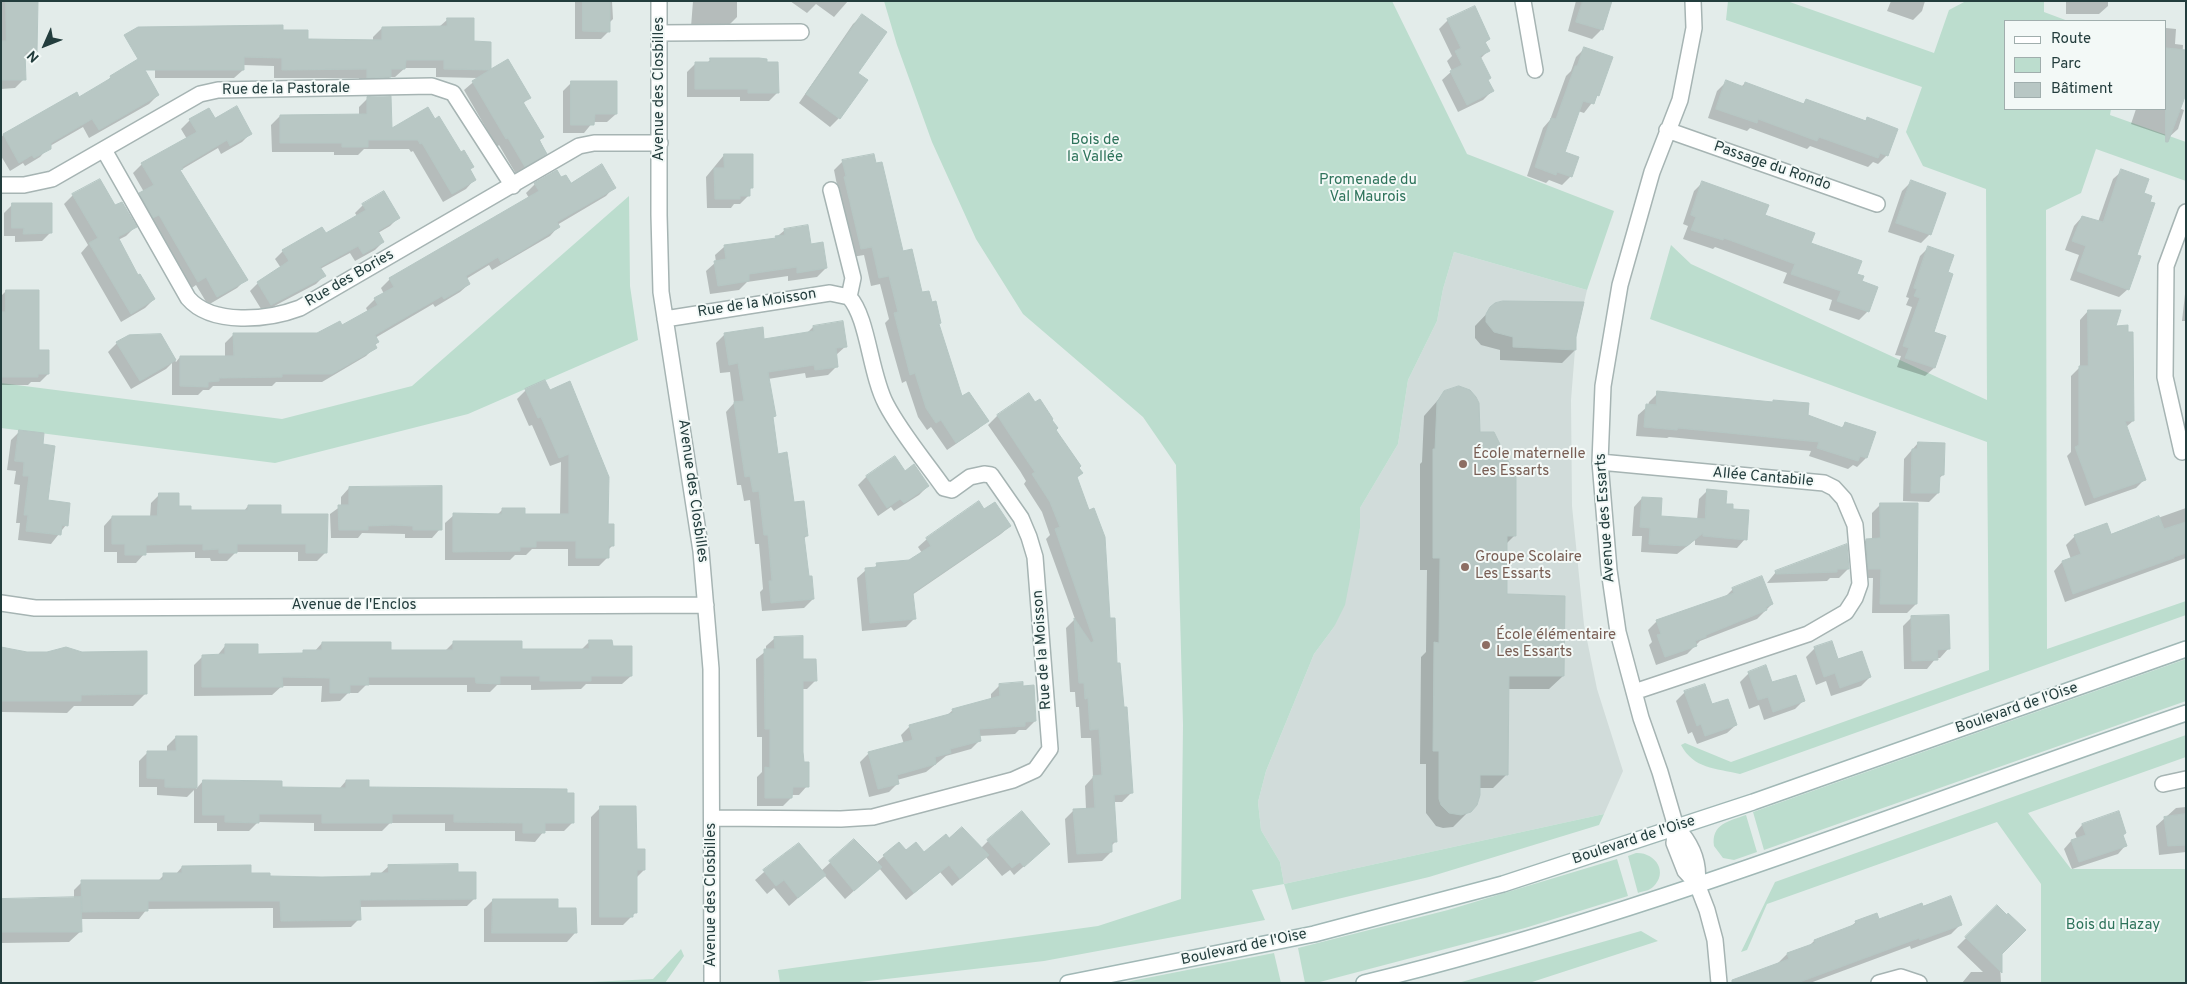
<!DOCTYPE html>
<html>
<head>
<meta charset="utf-8">
<style>
  body { margin:0 }
  #map { position:relative; width:2187px; height:984px; overflow:hidden; background:#e3ecea; font-family:Overpass,sans-serif }
  canvas { display:block }
  .frame { position:absolute; inset:0; border:2px solid #233d3d; pointer-events:none }
  .legend { position:absolute; left:2004px; top:20px; width:162px; height:90px; box-sizing:border-box; background:#f3f9f7; border:1px solid #a0aead; margin:0; padding:6px 9px; list-style:none; font-size:15px; color:#233d3d }
  .legend li { display:flex; align-items:center; gap:10px; height:25px }
  .legend b { width:25px; border:1px solid #a0aead }
  .north { position:absolute; left:20px; top:20px; width:50px; height:50px; -webkit-text-stroke:4px #f3f9f7; paint-order:stroke; rotate:226deg; font-size:14px; font-weight:700; line-height:20px; text-align:center; color:#233d3d }
  .north::after { content:''; display:block; margin:auto; width:18px; height:22px; background:#233d3d; clip-path:polygon(50% 0,100% 100%,50% 72%,0 100%) }
</style>
</head>
<body>
<div id="map">
<canvas width="2187" height="984"></canvas>
<div class="frame"></div>
<ul class="legend">
<li><b style="height:6px;background:#fff"></b>Route</li>
<li><b style="height:14px;background:#bcddce"></b>Parc</li>
<li><b style="height:14px;background:#b8c7c4"></b>Bâtiment</li>
</ul>
<div class="north">N</div>
</div>
<script>
const context = document.querySelector('canvas').getContext('2d');
context.lineJoin = 'round';
function fillPath(path, color) { context.fillStyle = color; context.fill(path, 'evenodd'); }
function strokePath(path, color, width, dash) { context.strokeStyle = color; context.lineWidth = width; context.lineCap = dash ? 'butt' : 'round'; context.setLineDash(dash || []); context.stroke(path); }
function drawText(font, color, halo, rows, align = 'center') {
  context.font = font + ' Overpass,sans-serif'; context.lineWidth = 4; context.setLineDash([]); context.textBaseline = 'middle'; context.strokeStyle = halo; context.fillStyle = color; for (const [text, x, y, turn = 0] of rows) {
    context.save(); context.translate(x, y); context.rotate((+turn || 0) * Math.PI / 180); context.textAlign = isNaN(turn) ? turn : align; if (halo) context.strokeText(text, 0, 0); context.fillText(text, 0, 0); context.restore();
  }
}
const built = new Path2D(`
  M1454,252L1587,290L1576,337L1571,400L1572,506L1584,625L1597,689L1623,771L1604,814L1284,884L1280,862L1261,830L1258,802L1266,771L1314,654L1334,627L1360,528V508L1398,444L1408,380L1437,321L1443,289Z`);
const green = new Path2D(`
  M884,1H1392L1467,154L1614,211L1587,290L1454,252L1443,289L1437,321L1408,380L1398,444L1360,508V528L1345,605L1334,627L1314,654L1266,771L1258,802L1261,830L1280,862L1284,884L1604,814L1599,825L1429,877L1292,910L1284,884L1252,890L1265,920L1044,961L860,982L780,983L778,970L1098,926L1181,899L1183,725L1176,465L1143,417L1023,314L976,239L932,142L897,45Z
  M1728,1H1787L1934,53L1949,10L1966,1H2044V12L2068,21H2006V109H2111L2110,115L2186,142V181L2096,149L2081,193L2046,210L2047,649L2186,601V615L1740,774C1715,768 1694,769 1681,745L1685,743L1731,762L1989,670L1987,442L1650,319L1671,245L1691,264L1987,400L1986,189L1923,166L1906,132L1922,87L1726,20Z
  M629,196L630,286L638,340L468,414L275,463L1,428V383L282,419L412,386Z
  M2186,659V701L1764,850L1753,812Z
  M2186,735V757L2028,813L2071,869H2186V983H2041V884L1997,822L1767,904L1747,950L1741,952L1775,882Z
  M1746,815L1757,852L1734,860L1723,858L1714,846C1711,824 1729,821 1746,815Z
  M1636,853C1655,852 1669,872 1653,887C1649,891 1643,891 1638,893L1628,856Z
  M1617,859L1628,896L1525,928L1316,983H1305L1298,948L1448,910Z
  M1641,931L1658,941L1529,983H1458Z
  M681,949L684,956L665,983H571L653,979Z
  M1274,953L1281,983H1121Z`);
const shadow = new Path2D(`
  M1,1H36V52L27,60H24V79L15,88L1,89Z
  M575,1H612L613,19L609,23V31L601,39H575Z
  M693,1H737V17L728,26L691,27Z
  M790,1H848L834,17L816,4L807,13Z
  M1576,1H1611L1601,30L1592,39L1568,31Z
  M1891,1H1925L1922,11L1913,20L1887,11Z
  M2066,1H2108V6L2099,14H2066Z
  M862,16L856,73L839,118L830,127L799,103L853,24Z
  M448,19L472,42L489,43L490,71L529,97L523,104L546,153L537,162L516,174L499,145L497,147L464,90L478,78L436,77V68H405L395,77H390L381,86H359V78H274V66L243,65V70L234,78H155V37L281,32L307,40L373,41V37L382,28L439,27Z
  M1448,20L1489,39L1485,43L1488,51L1480,59L1492,91L1483,100L1458,112L1442,80L1452,71L1447,61L1452,56L1439,29Z
  M2166,28L2176,29L2175,44L2183,45L2179,108L2184,110L2178,129L2169,137L2131,124L2136,109H2166Z
  M1585,48L1598,95L1584,113L1578,111L1564,153L1571,176L1562,185L1549,180L1546,183L1527,176L1543,128L1550,120L1566,76L1571,71L1576,57Z
  M711,59L778,92L769,101H740V97H687V72L696,63H707Z
  M111,77L158,95L149,104L89,138L83,127L50,146L40,157L25,166L23,163L10,171L1,156V138L3,135L76,93L79,98L103,84Z
  M572,82L616,114L607,122H593L584,133H563V91Z
  M1726,82L1741,87L1745,83L1803,104L1806,100L1864,122L1867,119L1887,155L1878,164L1873,162L1868,167L1810,146L1807,149L1750,128L1747,131L1708,118L1717,91Z
  M368,98L390,131L460,154L474,180L466,189L443,202L413,151L411,152L409,149H364L358,155H334V152H272L271,125L280,116H359V107Z
  M190,120H215L251,133L242,142L221,154L218,148L179,171L246,279L237,288L208,305L196,285L189,290L131,203L144,192L133,173L142,164L187,139L181,129Z
  M724,155L752,187L749,190V195L740,204H734L731,208H707L706,177Z
  M843,161L902,253L921,294L962,398L987,421L978,429L947,450L931,427L927,430L918,417L906,381L902,383L885,323L889,319L880,284L871,286L864,255L852,257L835,186L837,185L834,170Z
  M2122,171L2143,194L2135,256L2128,289L2119,297L2070,280L2079,255L2065,250L2074,226L2082,217L2098,222L2113,179Z
  M561,179L571,185L614,187L606,196L557,225L558,227L550,236L492,270L489,265L466,279L469,284L460,292L435,307L433,304L375,338L378,342L374,346L375,347L366,356L322,382H276L272,386H213L209,390H203L198,395H172V363L166,369L131,389L108,352L117,343L161,335L176,362L180,357H225V343L234,334H317L342,327L368,312L366,308L375,299L384,294L381,288L390,279L529,198L526,193L535,184Z
  M99,180L115,207L135,227L126,236L118,240L137,277L154,299L145,308L121,322L81,253L88,245L64,204L73,195Z
  M1703,182L1764,216L1856,275L1861,282L1868,311L1859,320L1829,310L1832,300L1783,283L1787,273L1715,247L1713,249L1683,239L1688,226L1683,224L1694,191Z
  M1911,182L1930,234L1921,243L1888,232L1902,191Z
  M12,205L51,232L42,241L15,242V236H4V213Z
  M363,205L398,218L390,226L378,233L383,242L375,250L355,261L350,253L320,269L324,276L316,284L263,312L250,291L258,283L281,268L275,259L283,251L326,235L357,216L355,213Z
  M785,230L810,245L826,268L817,277L788,281V276L747,282L739,290L710,294L706,271L716,262L715,255L724,247L774,239Z
  M1929,247L1947,273L1933,333L1934,368L1925,376L1897,367L1901,356L1895,355L1912,307L1906,305L1909,298L1906,297L1920,256Z
  M2186,285V321H2182Z
  M6,291L48,374L40,382H31L28,385H1V296Z
  M1496,304L1575,337V350L1562,363L1500,360V350L1481,345L1475,338V326Z
  M2088,311L2133,421L2126,427L2144,480L2136,488L2085,506L2067,456L2071,452V376L2080,367V320Z
  M813,327L846,346L836,355L837,366L828,375L806,378L805,373L768,379L774,416L772,418L777,455L793,504L807,536L803,539L807,578L813,599L804,608L762,611L760,592L763,589L759,544H755L750,500L744,501L741,485H737L726,412L734,403L730,372L720,373L716,343L725,334L763,340L807,333Z
  M545,382L607,525L613,545L608,550V557L599,566H568V549H532L526,555H515L510,560H445V523L454,515H497L503,509L524,515H560L561,462L550,466L532,425L529,426L517,399L526,390Z
  M1445,392L1478,433L1514,536L1506,544V596L1563,676L1549,689H1507L1506,775L1493,788H1478L1467,813L1453,827L1443,828L1436,826L1426,813V764H1420L1421,657L1426,652L1427,570H1420V464L1422,462L1424,416Z
  M1658,393L1771,404L1841,428L1846,423L1866,458L1857,467L1853,465L1848,469L1809,456L1811,451L1669,437L1667,438L1636,436L1638,415L1648,406L1649,402Z
  M1028,395L1054,430L1081,473L1076,479L1108,619L1116,665L1131,793L1122,802H1114L1116,841L1111,846V852L1102,861L1068,863L1065,819L1074,810L1086,809L1085,786L1093,777L1091,738H1081L1079,707H1076L1075,692H1070L1066,628L1075,619L1046,539L1050,535L1042,512L1024,484L1026,481L1020,471L988,425L997,416Z
  M20,431L41,445L47,501L66,525L51,544L18,540L20,523H16L20,485L14,484L16,471L7,470L11,440Z
  M1918,443L1943,475L1938,479V493L1929,502L1903,501L1904,459Z
  M904,472L928,486L919,495L894,511L891,507L878,516L858,485L867,476Z
  M349,488L440,529L432,538H405V534L362,533L358,538H331L330,514L341,506V497Z
  M1707,491L1731,510L1745,539L1737,548L1695,545V540L1677,554L1641,552L1642,536H1632L1634,507L1642,498L1660,518L1697,520L1699,499Z
  M160,494L178,507L189,512L244,511L248,506L280,515L326,552L317,561H298V552H236L227,561H211L210,558H195V552L145,553L136,563H117V552H104V526L112,517H150L151,503Z
  M1881,504L1916,604L1907,613H1872L1873,578H1860L1857,549L1866,540H1872V513Z
  M2186,508V558L2065,602L2054,571L2062,562L2071,559L2066,545L2075,536L2110,535Z
  M1010,526L1001,534L912,595L914,619L906,627L862,631L857,578L866,570L873,569L877,565L910,562L922,553L918,547L927,539Z
  M1846,545L1848,569L1839,578H1830L1827,581L1767,583L1776,572Z
  M1733,589L1772,604L1757,619L1700,641L1687,654L1656,665L1649,645L1652,642L1648,630L1657,621L1724,598Z
  M1912,617L1948,649L1940,658H1936L1927,669H1904L1903,626Z
  M775,638L802,661L815,681L807,689H802V752L807,786L799,795H791V798L783,806H757V777L762,772V737H757L756,659L766,651V646Z
  M590,641L611,648L631,676L622,684H586L581,689L531,690V685H497L490,692H467V685H366L358,693H348L340,701L321,702L322,686H282L272,695L194,696V665L203,656H217L225,646L257,655L301,654L304,652H314L322,643L389,651H445L454,642L521,651L581,650Z
  M1815,648L1838,661L1870,677L1861,686L1831,696L1826,681L1816,685L1806,657Z
  M1,649L146,693L133,706H74L67,713L1,712Z
  M1749,673L1804,700L1795,709L1764,720L1759,705L1749,709L1740,682Z
  M1000,685L1035,721L1026,730H1019L1015,734L979,736L980,740L971,749L946,756L926,772L897,780L898,783L889,792L869,797L860,762L869,753L904,744L901,735L910,726L946,716L953,710L991,700V694Z
  M1685,692L1736,725L1727,733L1697,744L1692,732L1688,734L1676,701Z
  M176,737H196V789L203,781L281,788L339,789L346,781L368,788L573,822L564,831H544L535,842L515,841V831H445V823H390L382,831H314V823L258,822L249,831H217V823H194V790L187,797L157,795V787H139V761L148,752H167V746Z
  M2186,807V852L2159,855L2156,826L2176,808Z
  M600,808L635,850L644,870L636,878V912L623,925H591V817Z
  M1,820H2L1,845Z
  M2082,825L2125,833L2122,836L2125,846L2118,854L2072,869L2064,849L2071,841L2077,839L2075,833Z
  M949,840L981,848L988,841L1039,853L1014,875L1010,870L1002,876L986,857L952,886L940,872L906,900L879,868L845,899L824,875L789,906L774,888L767,894L755,880L788,851L821,871L854,841L876,863L899,843L905,851L924,854Z
  M389,866L457,874L475,898L467,906L359,907V919L351,927L273,928V908L147,909L139,919H80L81,931L69,942L1,943V900L74,898V890L82,882L158,881L164,875H175L182,867L269,877H369L372,874H380Z
  M493,900L557,909L575,933L567,942H484V909Z
  M1997,907L2001,983H1962L1971,972H1983L1957,947Z
  M1922,908L1960,925L1951,934L1911,949L1910,946L1810,983H1750L1778,963L1787,954L1809,946L1814,941L1850,927L1856,922L1878,921Z`);
const building = new Path2D(`
  M6,1H38L37,52H25L26,80H1V41H6Z
  M583,1H610V32L583,31Z
  M1583,1H1612L1603,30L1576,22Z
  M1475,6L1490,39L1485,42L1490,51L1480,56L1491,78L1488,80L1494,91L1467,105L1450,71L1462,65L1455,51L1461,48L1447,19Z
  M862,14L887,32L858,73L868,80L840,119L806,94Z
  M447,18H474V41L491,42V69L508,59L531,98L523,102L544,137L539,140L547,154L525,167L508,138L506,139L472,81L490,70L444,69V60H406L405,69H391V77L367,78V69L282,70V58L244,57V70H145L159,95L99,130L92,119L51,143V149L34,158L32,155L19,163L3,134L77,92L79,97L111,78L110,76L138,59L124,35L138,27L283,25V30H308V39L382,40V27L447,26Z
  M1584,47L1613,57L1599,96L1597,95L1594,104L1583,101L1565,152L1579,157L1572,177L1557,172L1556,175L1535,167L1551,118L1556,119L1575,66H1577Z
  M2166,48L2186,50V94L2168,142H2166Z
  M710,58H759L767,59V62H778L779,93H748V89H695V62H710Z
  M1726,80L1744,87L1745,82L1804,104L1806,99L1866,121L1867,117L1898,129L1888,156L1880,153L1878,158L1819,137L1817,141L1758,119L1757,123L1716,109Z
  M571,81H617V114H595L594,125H571Z
  M391,96L392,128L428,107L435,119L439,116L461,152L464,150L474,167L470,169L476,180L452,194L422,143L420,144L418,140H368V147H342V143H280V115L367,114V97Z
  M237,106L252,134L230,146L227,140L182,167L183,169L180,170L248,280L217,297L206,277L198,282L159,215L153,218L139,193L154,185L141,163L197,132L189,119L209,108L215,118Z
  M724,154H753V188H750V196H740V199H715L714,168H724Z
  M874,154L876,163L882,162L903,251L912,249L922,292L929,291L932,302L936,301L941,323L939,324L962,396L969,392L989,421L956,443L941,420L936,423L926,408L915,373L910,375L894,313L898,312L889,276L879,278L872,247L861,249L844,177L846,176L842,160Z
  M602,164L616,188L557,222L560,227L523,250L501,263L498,257L466,276L470,284L444,299L442,296L375,335L379,342L375,344L377,348L332,374H282V377L219,378V381L208,382V387L180,386V356H234L233,333H317L340,321L342,325L378,305L374,298L394,287L389,278L539,191L534,183L557,170L561,177L566,175L571,183Z
  M2121,169L2149,179L2144,193L2152,196L2150,202L2155,203L2137,255L2141,256L2129,290L2077,271L2086,246L2072,241L2082,216L2103,222Z
  M100,179L115,205L122,202L137,227L118,237L138,275L140,274L155,299L131,314L89,243L98,238L72,194Z
  M1911,180L1946,193L1931,235L1896,223Z
  M1702,181L1769,205L1765,215L1815,233L1811,243L1862,261L1857,274L1864,276L1862,281L1878,287L1869,312L1837,301L1841,291L1791,274L1795,264L1724,238L1723,240L1691,230L1696,217L1691,215Z
  M384,191L400,218L378,231L384,242L363,254L358,246L320,267L326,276L271,305L257,282L289,261L282,250L322,227L326,233L366,210L362,204Z
  M12,203H52V233L23,234L24,228H12Z
  M808,225L811,244L823,242L827,268L797,273V267L749,274V281L718,286L714,261L726,259L724,245L776,238L775,236L785,235L784,229Z
  M1928,246L1954,255L1948,272L1953,274L1934,332L1946,336L1935,368L1905,358L1909,348L1903,346L1920,298L1914,296L1917,289L1914,288Z
  M6,290H39V350H49V374H38V377H1V312H5Z
  M1503,301L1584,302L1576,337V350L1513,347V337L1494,332L1486,322V314L1490,307L1495,303Z
  M2088,310H2121L2116,326L2128,325V332H2133L2134,421H2125L2146,480L2094,498L2075,447L2079,445V366H2088Z
  M843,321L847,347L836,348L838,367L815,370L814,365L768,372L776,416L773,417L778,454L787,452L794,502L804,501L808,536H804L809,576H812L814,599L771,603L769,581H772L768,535H764L759,491L753,492L750,476L745,477L734,402L744,401L738,363L729,365L724,333L763,327L764,339L814,331L813,326Z
  M161,334L176,360L140,381L116,342L129,335Z
  M545,380L550,390L570,381L609,477L608,524H614V546H609V558H576V541H536V547H520V551L453,552V513L502,514V508H525V514H569V454L559,458L541,417L538,418L525,389Z
  M1459,386L1470,390L1476,397L1479,403L1480,432H1494L1516,477V536H1507V594L1565,596L1564,676H1509L1508,775H1480V795L1477,805L1471,812L1461,815L1449,813L1441,805L1439,799V751H1433L1434,642L1439,643L1440,558H1433V449H1435L1437,402L1444,391Z
  M1657,391L1773,402V400L1809,403L1808,415L1843,428L1845,422L1876,432L1867,458L1860,456L1858,461L1817,448L1819,442L1678,428L1677,430L1644,427L1646,404L1656,405Z
  M1029,393L1035,402L1040,399L1053,419L1052,420L1058,428L1056,430L1081,466L1079,468L1083,473L1077,477L1089,510L1094,508L1105,537L1110,618H1115L1117,663H1120L1124,707H1127L1133,793L1114,795L1117,842H1112V852L1077,854L1073,809L1095,808L1093,776L1102,775L1099,729L1090,730L1088,698L1085,699L1084,683H1079L1074,618L1091,643L1094,641L1055,529L1060,527L1050,502L1032,474L1035,472L1028,462L997,415Z
  M19,430L44,433L43,444L55,446L48,500L70,503L68,526L62,525L61,535L26,531L28,515H24L29,476H23L24,462L15,461Z
  M1918,442L1945,443L1944,475H1940L1939,493H1911L1912,449H1917Z
  M895,456L905,471L914,464L929,486L904,503L900,499L887,508L866,476Z
  M442,486V530H413V526L393,525L368,526V530H339L338,505H349V487Z
  M1707,489L1727,491L1726,504H1733V509L1749,510L1747,540L1703,536V533L1687,546L1649,544L1650,528L1640,527L1642,497L1662,498L1661,516L1705,519Z
  M159,493H179V506H191V510H248V505H281V514H328L327,553H306V544H237V553H219V549L203,550V544H176L146,545V555H125V544H112V516H157Z
  M979,501L984,509L995,502L1011,526L913,593L916,619L870,623L865,568L877,567L876,563L909,560L931,546L926,538Z
  M1880,503H1918L1917,604H1880L1881,569H1868L1866,539L1880,538Z
  M2159,516L2164,529L2186,522V553L2174,557V558L2073,594L2062,561L2081,554L2074,535L2107,523L2111,534Z
  M1847,544L1849,569H1837V572L1776,574L1775,571Z
  M1762,576L1773,604L1766,607L1767,610L1706,635V637L1695,641L1697,646L1665,657L1657,635L1661,634L1656,620L1734,593L1732,588Z
  M1949,615L1950,649L1937,650L1938,660L1912,661L1911,616Z
  M803,636V659H816L817,681H803V752L804,762H809V787H793L792,798H765V767L770,768V729H765L764,649H775L774,637Z
  M589,640H612L613,646H632V676H591V681H540V676H500V684L476,683L475,677H368L369,685H350V693H330V678L282,677L283,687H202V655L225,654V644H258V654L303,653V650H322V642H391V650H453V641H522V649H589Z
  M1832,641L1838,659L1862,651L1871,677L1840,688L1835,673L1824,677L1814,647Z
  M1,647L27,652H47L66,647L82,652L147,651V694L81,695V701H1Z
  M1766,665L1772,682L1796,675L1805,701L1773,712L1768,697L1758,700L1748,672Z
  M1023,682V686L1034,685L1036,721L1025,722V726L979,729L981,741L950,749L951,753L935,757L936,764L897,775L899,784L878,789L868,752L913,740L909,725L953,713L952,709L1000,696L999,684Z
  M1705,684L1712,704L1728,699L1737,725L1705,736L1701,724L1697,726L1684,691Z
  M176,736H197V788L165,787V779L147,778V751H176Z
  M203,780L282,781V787L346,788V780H369V787L567,789V793H574V823H545V833H523V823L454,822V814H392V823H322V814H259V823L225,822V815H203Z
  M600,806H636L637,849H645V870H637V913H633V917H600Z
  M1022,811L1050,844L1024,867L1020,862L1012,868L987,840Z
  M2119,811L2126,833L2123,835L2127,846L2079,862L2071,840L2086,835L2082,824Z
  M2186,814V845L2168,846L2164,817Z
  M962,827L989,855L960,879L949,865L914,893L883,855L899,842L906,850L916,842L924,852L946,834L949,838Z
  M854,839L882,867L854,891L829,861Z
  M799,843L826,875L798,898L784,880L776,886L763,870Z
  M458,864V872H476V899L360,900L361,920L281,921L280,901H148V911L82,912L81,880H163V873H182V866L251,865V873H270V876L322,877L371,876V873H389L388,865Z
  M1951,896L1962,925L1920,940L1919,938L1797,983H1732V980L1789,959L1787,953L1815,943L1814,940L1856,924L1855,921L1877,913L1879,919L1922,903L1923,906Z
  M81,897L82,932H1V899Z
  M493,899H558V908H576L577,933H492Z
  M1997,905L2007,915L2008,913L2026,930L2002,954V973L1965,937Z`);
const street = new Path2D(`
  M659,1V215L661,292L701,551L711,669L712,983
  M1523,1L1535,70
  M1693,1L1694,28L1680,100L1652,172L1620,285L1603,386L1600,462L1609,570L1618,632L1641,718L1660,772L1676,827L1674,843L1685,871L1697,884L1707,910L1715,940L1719,983
  M660,33L801,32
  M1667,130L1877,204
  M104,150L188,298C212,326 268,320 300,308L579,146L594,143H660
  M1,185H24L52,179L200,94L218,90L432,86L453,93L513,186
  M831,190L853,278L849,297
  M665,319L830,293L849,297C868,317 870,374 886,404C901,433 925,461 944,488L952,490L970,477L984,474L991,475L1021,518L1029,537L1035,557L1050,749L1035,770L1013,780L873,817L841,819L712,818
  M2182,452L2165,377L2166,266L2186,212
  M1600,462L1824,483L1834,488L1844,499L1855,525L1860,584L1855,598L1846,612L1808,634L1634,692
  M1,603L35,608H59L706,605
  M2163,784L2186,779
  M1676,827C1691,843 1700,862 1697,884
  M1879,983L1901,977L1919,983`);
const secondary = new Path2D(`
  M1068,983L1314,934L1503,884L1753,802L2186,649
  M1364,983C1645,915 1913,806 2186,713`);
const markers = [
  [1463,464,5,"#8d6e63"],
  [1465,567,5,"#8d6e63"],
  [1486,645,5,"#8d6e63"]
];
const streetNames = [
  ["Avenue des Closbilles",660,89,-90],
  ["Rue de la Pastorale",286,90,-1],
  ["Passage du Rondo",1772,167,19],
  ["Rue des Bories",350,279,-30],
  ["Rue de la Moisson",757,304,-9],
  ["Allée Cantabile",1763,478,5],
  ["Avenue des Closbilles",692,491,82],
  ["Avenue des Essarts",1606,518,-94],
  ["Avenue de l'Enclos",354,606],
  ["Rue de la Moisson",1043,650,-94],
  ["Boulevard de l'Oise",2017,709,-19],
  ["Boulevard de l'Oise",1634,841,-18],
  ["Avenue des Closbilles",712,895,-90],
  ["Boulevard de l'Oise",1244,948,-12]
];
const parkNames = [
  ["Bois de",1095,141],
  ["la Vallée",1095,158],
  ["Promenade du",1368,181],
  ["Val Maurois",1368,198],
  ["Bois du Hazay",2113,926]
];
const educationNames = [
  ["École maternelle",1473,455],
  ["Les Essarts",1473,472],
  ["Groupe Scolaire",1475,558],
  ["Les Essarts",1475,575],
  ["École élémentaire",1496,636],
  ["Les Essarts",1496,653]
];
fillPath(built, '#d1dcda');
fillPath(green, '#bcddce');
fillPath(shadow, '#0003');
fillPath(building, '#b8c7c4');
strokePath(building, '#b5c6c3', 1);
strokePath(street, '#a6b4b3', 18);
strokePath(secondary, '#a1b8b6', 18);
strokePath(street, '#fff', 15);
strokePath(secondary, '#fff', 15);
for (const [x, y, r, color] of markers) { const dot = new Path2D(); dot.arc(x, y, r, 0, 2 * Math.PI); context.fillStyle = color; context.fill(dot); strokePath(dot, '#f3f9f7', 2); }
drawText('15px', '#233d3d', '#f3f9f7', streetNames);
drawText('15px', '#2e735b', '#f3f9f7', parkNames);
drawText('15px', '#785e54', '#f3f9f7', educationNames, 'left');
</script>
</body>
</html>
